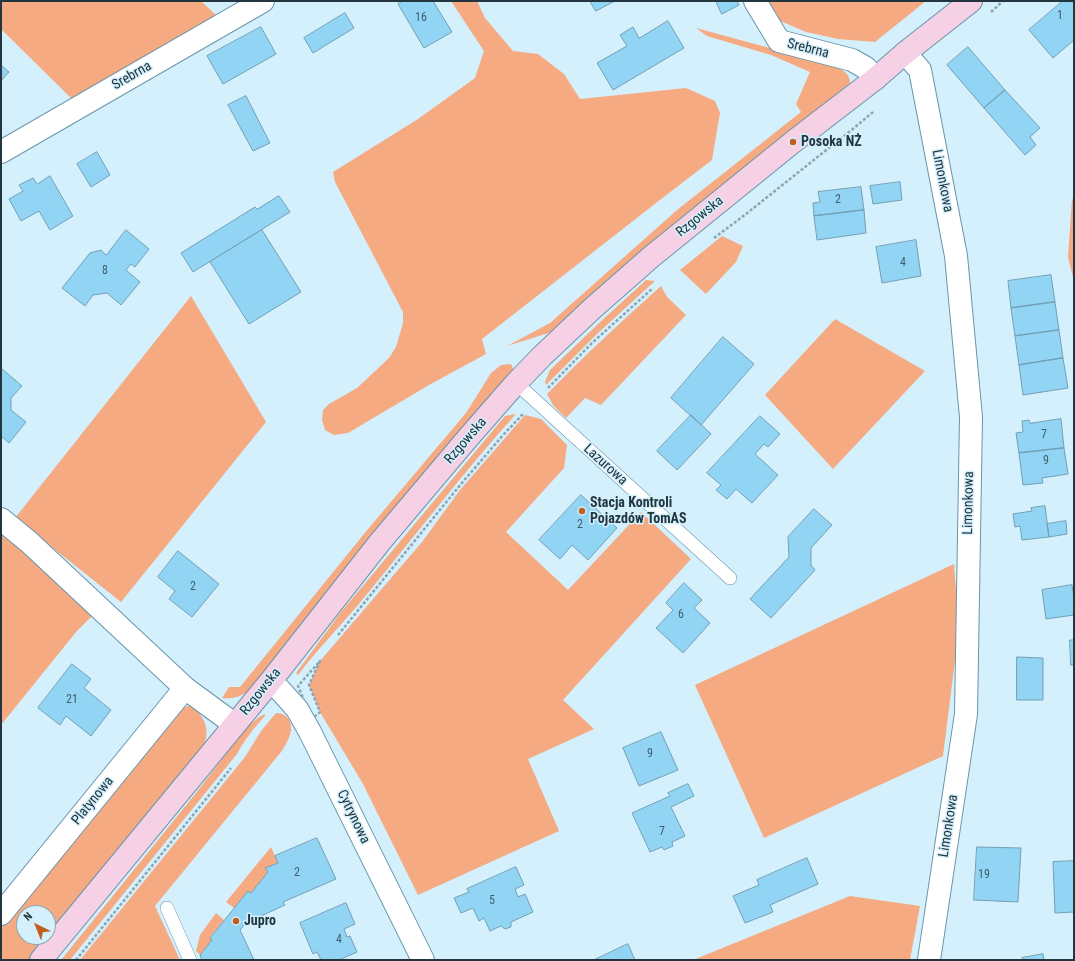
<!DOCTYPE html>
<html>
<head>
<meta charset="utf-8">
<style>
  body { margin:0 }
  #map { position:relative; width:1075px; height:961px; overflow:hidden; background:#d4f0fd; font-family:"Roboto Condensed",sans-serif }
  canvas { display:block }
  .frame { position:absolute; inset:0; border:2px solid #23363f; pointer-events:none }
  .north { position:absolute; left:16px; top:905px; width:40px; height:40px; box-sizing:border-box; background:#d4f0fd; border:1px solid #8da6b1; border-radius:50%; rotate:317deg; font-size:11px; font-weight:700; line-height:16px; text-align:center; color:#23363f }
  .north::after { content:''; display:block; margin:auto; width:14px; height:18px; background:#c05f20; clip-path:polygon(50% 0,100% 100%,50% 72%,0 100%) }
</style>
</head>
<body>
<div id="map">
<canvas width="1075" height="961"></canvas>
<div class="frame"></div>
<div class="north">N</div>
</div>
<script>
const context = document.querySelector('canvas').getContext('2d');
context.lineJoin = 'round';
function fillPath(path, color) { context.fillStyle = color; context.fill(path, 'evenodd'); }
function strokePath(path, color, width, dash) { context.strokeStyle = color; context.lineWidth = width; context.lineCap = dash ? 'butt' : 'round'; context.setLineDash(dash || []); context.stroke(path); }
function drawText(font, color, halo, rows, align = 'center') {
  context.font = font + ' "Roboto Condensed",sans-serif'; context.lineWidth = 3; context.setLineDash([]); context.textBaseline = 'middle'; context.strokeStyle = halo; context.fillStyle = color; for (const [text, x, y, turn = 0] of rows) {
    context.save(); context.translate(x, y); context.rotate((+turn || 0) * Math.PI / 180); context.textAlign = isNaN(turn) ? turn : align; if (halo) context.strokeText(text, 0, 0); context.fillText(text, 0, 0); context.restore();
  }
}
const green = new Path2D(`
  M1,1H201L219,18L74,101L1,29Z
  M451,1H477L485,18L513,51L538,54L564,74L580,99L686,88L715,101L720,113L712,160L656,203L482,339L486,354L429,385L348,433L334,435L325,430L322,420L323,410L329,404L357,388L389,358L396,347L403,323V312L335,182L333,172L418,119L475,78L484,51Z
  M768,1H926L875,42L838,39L806,32L778,20Z
  M696,28L832,65C840,69 850,72 850,83L649,245L555,331L507,346L550,323L677,210L801,112L796,104L810,72L771,55L707,36Z
  M1074,197V281L1068,257L1072,200Z
  M722,236L743,246L736,262L706,294L680,270Z
  M646,280L655,281L597,334L546,385L545,382L550,370L598,324Z
  M661,286L667,297L686,315L601,405L585,398L566,418L553,405L547,394C584,356 622,321 661,286Z
  M191,296L266,422L121,602L15,518Z
  M835,319L925,371L833,469L765,395Z
  M511,364L514,371L466,424L249,691C239,697 234,699 222,698L229,687H240L368,529L466,413L491,373L501,365Z
  M516,414C463,473 414,537 363,599C342,625 318,648 298,675L296,673L341,612L505,416Z
  M525,415L541,419L567,445L564,468L506,532L568,590L641,512L691,559L563,700L594,729L528,759L559,831L418,895L363,784L320,712L309,685L320,661L422,542L460,490Z
  M1,532L96,612L76,632L1,725Z
  M954,564L959,629L943,756L764,838L695,685Z
  M191,705C201,714 209,724 206,738C205,744 199,750 196,755L30,960H1V920L180,709ZM24,913H48V937H24Z
  M276,713C286,713 292,720 291,730C290,738 285,746 281,752L155,906L180,960H80L245,757L261,731Z
  M265,714V716C254,728 245,739 237,754L70,960H61L196,793L246,728L259,717Z
  M271,847L278,863L265,868L268,872L251,893L248,891L234,908L226,902Z
  M850,896L920,906L910,960H693Z
  M216,913L224,920L210,937L212,940L200,955L196,951L200,935Z`);
const building = new Path2D(`
  M403,1H433L452,32L424,48L398,4Z
  M590,1H615L596,11Z
  M716,1H737L739,5L722,14Z
  M1063,1L1074,2V40L1053,58L1029,30Z
  M345,13L354,28L313,53L304,38Z
  M668,21L684,48L613,90L597,63L627,46L620,35L633,27L639,38Z
  M261,27L276,54L223,84L207,56Z
  M968,47L1005,90L984,108L947,65Z
  M1,65L9,72L1,81Z
  M1005,90L1040,128L1030,137L1036,145L1025,155L984,108Z
  M246,96L270,143L253,151L228,105Z
  M97,152L110,175L91,187L77,164Z
  M50,176L73,216L50,230L39,211L21,221L9,199L23,191L19,185L33,178L37,184Z
  M900,182L902,200L873,204L870,186Z
  M861,187L864,210L814,216L813,203L820,202L818,192Z
  M279,196L290,212L193,272L181,253L255,207L257,209Z
  M864,210L866,233L817,240L814,216Z
  M126,230L149,249L135,267L131,264L126,270L140,282L121,305L107,293L93,295L85,306L62,288L90,253L101,250L106,255Z
  M262,230L301,292L249,324L210,262Z
  M916,240L921,276L882,283L876,247Z
  M1051,275L1055,302L1011,308L1008,281Z
  M1055,302L1059,330L1015,336L1011,308Z
  M1059,330L1063,358L1019,365L1015,336Z
  M723,337L754,364L701,425L671,398Z
  M1063,358L1068,388L1023,395L1019,365Z
  M1,368L22,386L11,398V410L26,422L9,443L1,436Z
  M691,415L711,434L677,470L657,451Z
  M760,416L780,434L768,447L764,444L755,454L778,475L752,503L736,489L727,499L716,490L721,485L707,473Z
  M1061,419L1064,448L1019,453L1016,433L1023,432L1022,421L1029,420L1030,423Z
  M1064,448L1068,474L1042,478L1043,483L1023,485L1019,453Z
  M581,495L617,528L588,560L572,545L560,559L539,540Z
  M1045,506L1049,537L1022,540L1020,526L1015,527L1013,514L1032,511L1031,508Z
  M814,509L832,525L811,548V565L815,570L771,618L750,599L789,557L788,537Z
  M1066,521L1067,534L1049,537L1047,524Z
  M178,551L219,584L192,617L169,599L175,591L158,577Z
  M684,583L702,600L694,608L710,623L683,653L656,628L673,610L666,603Z
  M1072,585L1074,598V615L1046,619L1042,590Z
  M1070,640H1074V665H1071Z
  M1017,657L1043,658V700H1017Z
  M72,664L91,679L84,688L111,710L91,736L66,716L60,725L38,708Z
  M661,732L678,770L639,786L623,748Z
  M688,784L694,796L671,807L685,836L672,842L673,846L664,850L662,847L650,852L632,813L670,796L668,793Z
  M317,838L336,879L283,902L285,905L246,923L240,930L254,960H202L200,955L212,940L210,938L248,891L251,893L268,872L265,868L278,863L275,856Z
  M977,847L1021,848L1018,902L974,900Z
  M807,858L818,884L770,905L773,912L745,923L733,896L759,885L757,880Z
  M1074,861V912L1055,913L1053,862Z
  M516,867L524,885L515,889L518,897L525,894L533,912L511,922V927L505,929L501,926L490,931L484,918L479,921L473,908L461,913L454,898L469,892L467,889Z
  M346,903L355,924L344,929L347,937L350,936L357,952L339,960H321L317,952L313,954L300,923Z
  M628,944L635,960H594Z
  M1043,954L1044,960H1023L1022,958Z`);
const path = new Path2D(`
  M991,12L1003,1
  M714,238L746,214L854,128L873,112
  M548,388L592,343L653,288
  M338,635L461,484L504,434L524,413
  M320,661L309,685L320,712L312,719L298,686Z
  M76,960L231,768`);
const lane = new Path2D(`
  M516,383L730,578
  M167,908L190,960`);
const street = new Path2D(`
  M755,1L779,41L852,60L866,68L875,79
  M905,53L920,70L956,256L971,417L966,714L929,960
  M1,152L263,1
  M1,519L29,542L185,688L234,724
  M270,682L280,690L297,709L310,732L423,960
  M1,914L185,688`);
const secondary = new Path2D(`
  M41,960L270,682L380,542L467,439L516,383L542,356L593,308L651,257L793,142L875,79L905,53L971,1`);
const markers = [
  [793,142,4,"#c05f20"],
  [582,511,4,"#c05f20"],
  [236,921,4,"#c05f20"]
];
const numberNames = [
  ["1",1060,16],
  ["16",421,18],
  ["2",838,200],
  ["4",903,263],
  ["8",105,271],
  ["7",1044,435],
  ["9",1046,461],
  ["2",580,525],
  ["2",193,587],
  ["6",681,615],
  ["21",72,700],
  ["9",650,754],
  ["7",662,832],
  ["2",297,873],
  ["19",984,875],
  ["5",492,901],
  ["4",339,940]
];
const streetNames = [
  ["Srebrna",808,49,14],
  ["Srebrna",132,76,-30],
  ["Limonkowa",942,181,79],
  ["Rzgowska",700,217,-39],
  ["Rzgowska",466,441,-49],
  ["Lazurowa",605,465,42],
  ["Limonkowa",969,503,-89],
  ["Rzgowska",261,692,-51],
  ["Platynowa",93,801,-51],
  ["Cytrynowa",353,817,64],
  ["Limonkowa",949,826,-81]
];
const poiNames = [
  ["Posoka NŻ",801,142],
  ["Stacja Kontroli",590,503],
  ["Pojazdów TomAS",590,519],
  ["Jupro",244,921]
];
fillPath(green, '#f5aa82');
fillPath(building, '#92d4f3');
strokePath(building, '#739fb4', 1);
strokePath(lane, '#6995aa', 14);
strokePath(street, '#6995aa', 24);
strokePath(secondary, '#6995aa', 24);
strokePath(path, '#8ca4b0', 2.5, [3, 2]);
strokePath(lane, '#fff', 13);
strokePath(street, '#fff', 22);
strokePath(secondary, '#f6d0e5', 22);
for (const [x, y, r, color] of markers) { const dot = new Path2D(); dot.arc(x, y, r, 0, 2 * Math.PI); context.fillStyle = color; context.fill(dot); strokePath(dot, '#d4f0fd', 1.5); }
drawText('12px', '#3f5e6c', null, numberNames);
drawText('14px', '#23363f', '#d4f0fd', streetNames);
drawText('bold 14px', '#23363f', '#d4f0fd', poiNames, 'left');
</script>
</body>
</html>
